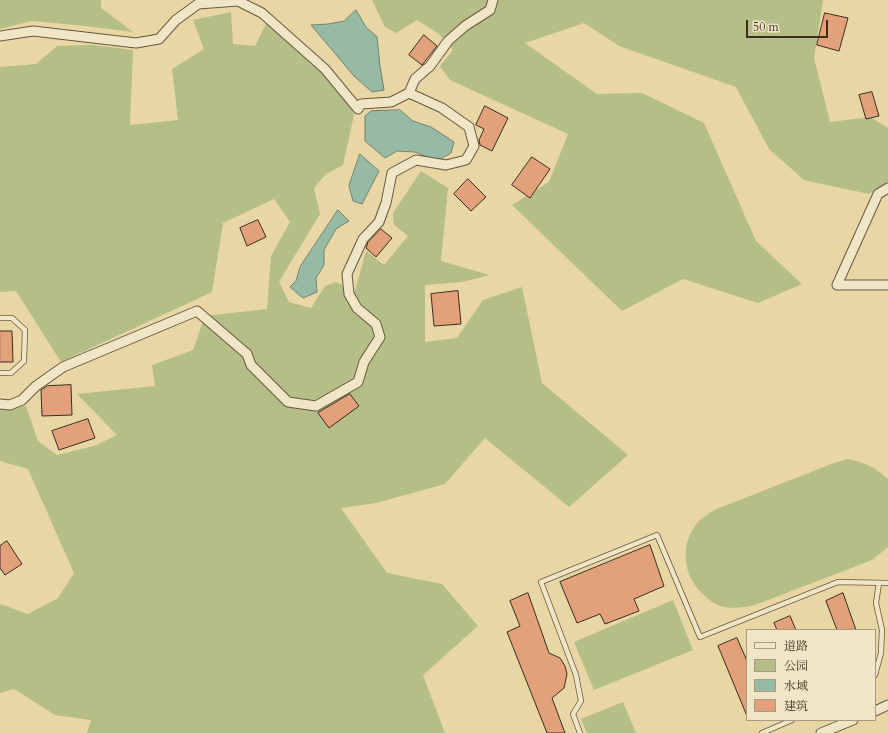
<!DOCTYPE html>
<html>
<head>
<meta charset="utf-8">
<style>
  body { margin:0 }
  #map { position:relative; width:888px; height:733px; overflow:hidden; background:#e8d7a4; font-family:Cardo,"Noto Serif SC",serif }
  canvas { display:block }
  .legend { position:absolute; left:746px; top:629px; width:130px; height:92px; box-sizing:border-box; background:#f0e5c4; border:1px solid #a79b82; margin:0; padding:5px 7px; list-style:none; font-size:12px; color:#3a2d20 }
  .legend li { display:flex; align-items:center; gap:8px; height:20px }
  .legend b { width:20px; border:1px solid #a79b82 }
  .scale { position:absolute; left:746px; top:20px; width:82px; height:18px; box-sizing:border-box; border:2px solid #3a2d20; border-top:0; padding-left:5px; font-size:12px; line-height:14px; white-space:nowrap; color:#3a2d20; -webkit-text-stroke:3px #f0e5c4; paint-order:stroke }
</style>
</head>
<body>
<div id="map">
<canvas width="888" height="733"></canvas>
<ul class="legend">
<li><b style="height:5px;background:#f0e5c4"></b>道路</li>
<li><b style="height:11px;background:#b5be86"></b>公园</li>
<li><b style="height:11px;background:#97baa5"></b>水域</li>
<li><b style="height:11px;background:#e2a17b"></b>建筑</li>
</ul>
<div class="scale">50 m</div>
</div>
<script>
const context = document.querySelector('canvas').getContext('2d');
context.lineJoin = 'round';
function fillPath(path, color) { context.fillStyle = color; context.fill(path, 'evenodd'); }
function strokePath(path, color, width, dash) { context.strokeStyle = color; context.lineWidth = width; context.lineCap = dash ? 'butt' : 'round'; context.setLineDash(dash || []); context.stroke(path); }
const green = new Path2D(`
  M0,0H101V8L133,32L85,26L32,21L0,29Z
  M372,0H823L814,58L830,122L870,117L888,128V182L869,194L804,180L769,149L736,87L619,46L584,23L525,43L597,94L642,93L704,123L756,241L802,284L758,303L683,279L622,311L512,205L549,182L568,134L450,80L440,66L453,50L439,34L417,20L396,33L385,27Z
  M231,12L233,44L255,46L270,16L338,79L354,115L343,165L326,174L314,188L320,214L279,282L289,302L311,308L325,286L336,282L355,291L366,251L384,265L408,236L394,225L393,213L421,171L448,188L441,261L490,275L462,282L425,285V342L457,338L483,300L522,287L542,383L628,455L569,507L485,438L445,484L376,503L341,508L387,573L442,584L478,626L423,675L445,733H87L91,720L55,715L14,689L0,693V604L28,614L58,598L74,573L28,469L0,461V408L26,406L38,441L57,455L94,446L117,435L77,394L155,386L152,365L193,350L205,316L267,309L271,256L290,222L274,199L223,223L212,292L61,362L16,291L0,292V67L36,64L57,46L93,45L133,50L130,125L178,120L172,69L204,49L193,20Z
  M848,459C867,463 874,467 888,479V547L872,560L755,605C745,607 735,609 725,607C717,606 709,600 704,595C682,576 679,543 699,521C703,517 709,514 714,510L834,463Z
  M673,600L693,650L594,690L574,642Z
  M623,702L636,733H587L581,719Z`);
const water = new Path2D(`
  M356,10L366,27L377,37L380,66L384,90L372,92L354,76L311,25L328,24L344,21Z
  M400,110L413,121L431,127L454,142L451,153L437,161L415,152L397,151L385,158L365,141V116L371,111Z
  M360,154L379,171L362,204L353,201L349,186Z
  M338,210L349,221L336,229L324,250V265L316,278L317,292L303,298L290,287L296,281L300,267Z`);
const building = new Path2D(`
  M825,13L848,18L839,51L817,45Z
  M424,35L437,46L422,65L409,55Z
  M872,92L879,116L866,119L859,95Z
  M485,106L508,118L492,151L480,145L479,140L484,129L476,125Z
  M532,157L550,169L530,198L512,185Z
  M468,179L486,197L471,211L454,194Z
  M258,220L266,237L247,246L240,228Z
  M381,229L392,238L376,257L366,248L368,242Z
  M458,291L461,324L434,326L431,294Z
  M0,331H12L13,362H0Z
  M71,385L72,415L42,416L41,390L47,386Z
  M350,394L359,406L329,428L318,413Z
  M88,419L95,438L59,450L52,431Z
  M7,541L22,564L5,575L0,568V546Z
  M650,545L664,586L634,599L639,611L605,624L600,614L577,623L560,582Z
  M528,593L549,653L560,658L565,666L567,674L564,688L552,698L565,733H547L507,632L520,626L510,601Z
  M843,593L856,630H837L826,601Z
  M790,616L796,630H777L774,623Z
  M737,638L747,661V716L718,646Z`);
const lane = new Path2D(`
  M0,318H12L25,330L24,361L11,373H0
  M875,675L881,653L882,630L876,603L879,583
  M580,733L573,714L581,701L576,675L541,582L657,535L700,637L838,582L888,583
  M762,733L792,720`);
const street = new Path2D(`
  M0,36L33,31L136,43L159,39L176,20L198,4L238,1L262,13L325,69L358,109L361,104L391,102L409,93L415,79L430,66L448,41L465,26L490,10L493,0
  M888,188L878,194L837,285H888
  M0,404L10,405L22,400L36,386L63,367L197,311L247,354L251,365L288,402L316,406L358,382L364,362L380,337L376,324L357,308L349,294L347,274L363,239L379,222L386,203L392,173L416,160L446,165L466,160L474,146L469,127L442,108L409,93
  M875,711L888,705
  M821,733L853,720`);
fillPath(green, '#b5be86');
fillPath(water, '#97baa5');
strokePath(water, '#728270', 1);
fillPath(building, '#e2a17b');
strokePath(building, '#3a2d20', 1);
strokePath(lane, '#665841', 6);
strokePath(street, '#665841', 11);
strokePath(lane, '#f0e5c4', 4.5);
strokePath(street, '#f0e5c4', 9);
</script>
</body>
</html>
